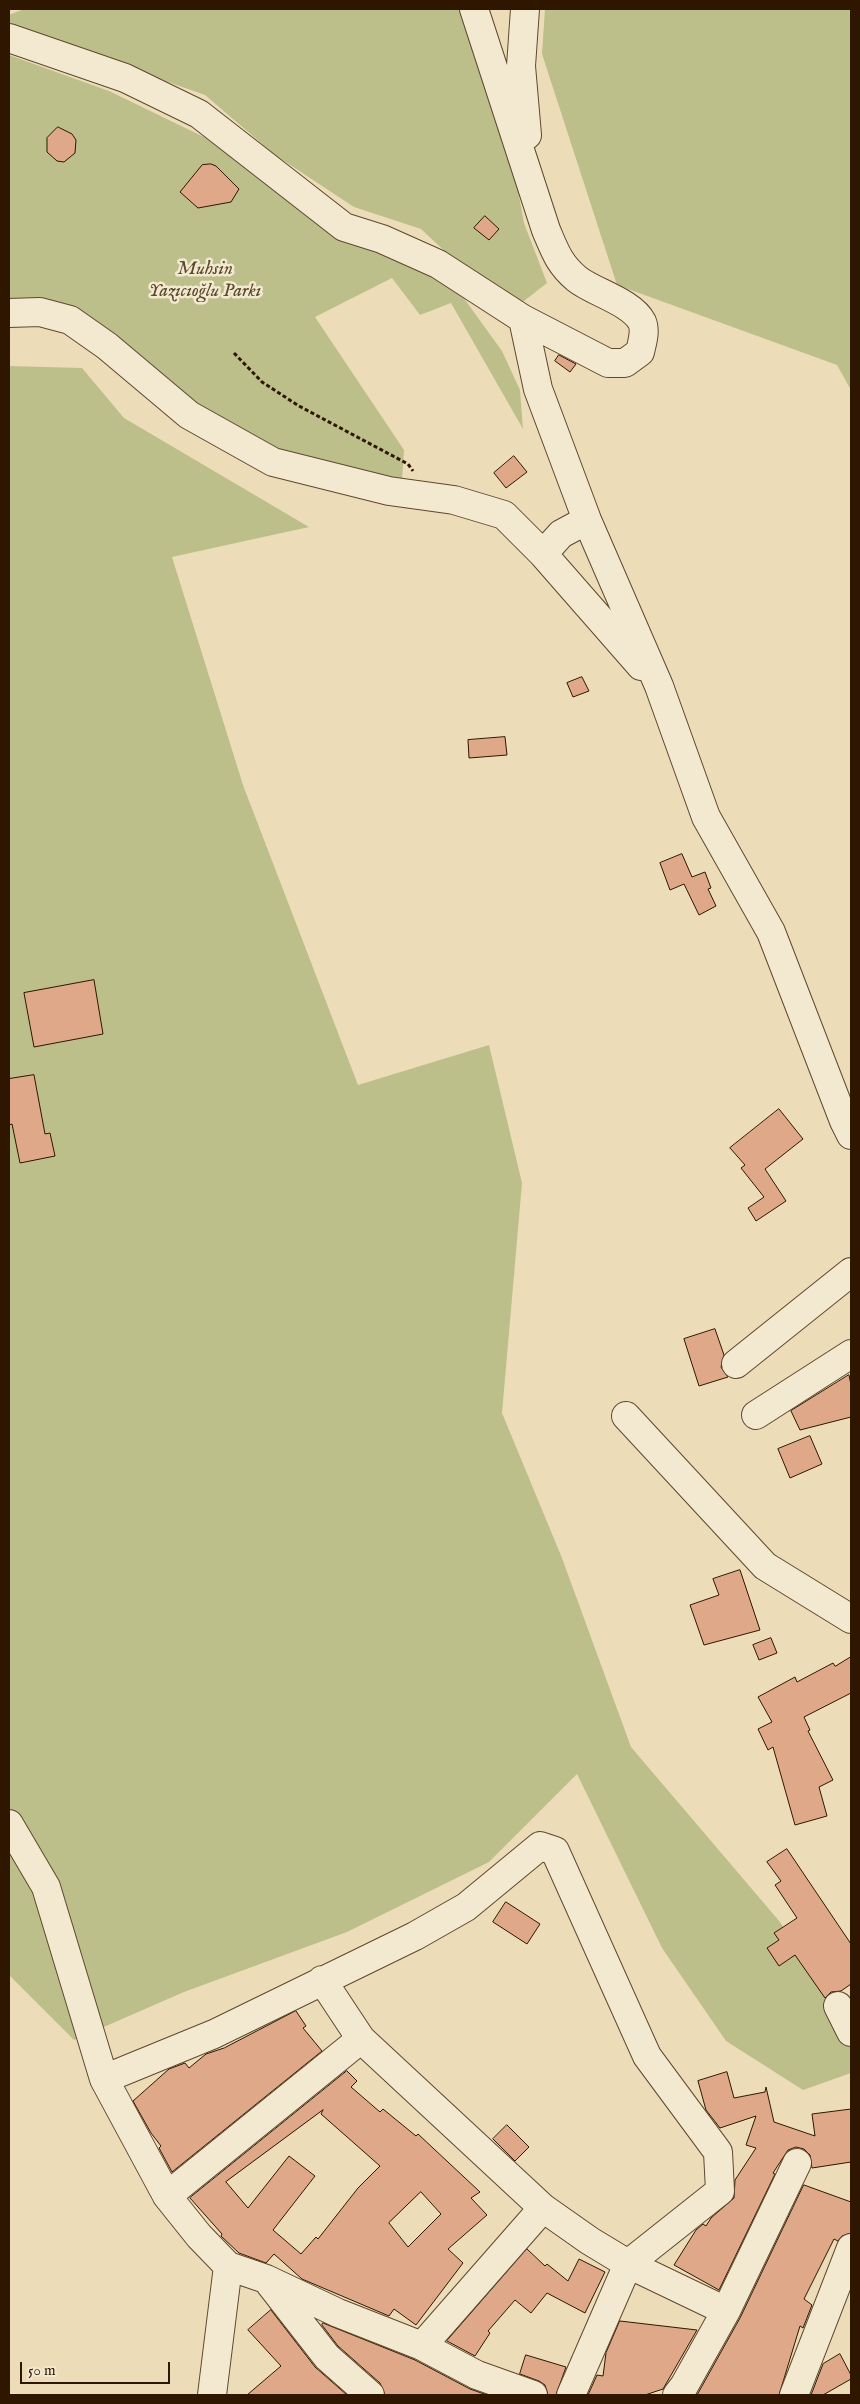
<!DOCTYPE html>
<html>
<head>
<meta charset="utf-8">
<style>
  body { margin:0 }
  #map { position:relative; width:860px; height:2404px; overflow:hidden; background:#ecddb8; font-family:"IM FELL English",serif }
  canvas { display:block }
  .frame { position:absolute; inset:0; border:10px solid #2f1600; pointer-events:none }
  .scale { position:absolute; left:20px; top:2362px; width:150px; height:22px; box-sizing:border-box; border:2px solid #2f1600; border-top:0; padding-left:6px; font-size:15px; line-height:18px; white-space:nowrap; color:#2f1600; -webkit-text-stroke:4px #f3e9d1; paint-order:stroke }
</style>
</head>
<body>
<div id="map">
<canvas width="860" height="2404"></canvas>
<div class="frame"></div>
<div class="scale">50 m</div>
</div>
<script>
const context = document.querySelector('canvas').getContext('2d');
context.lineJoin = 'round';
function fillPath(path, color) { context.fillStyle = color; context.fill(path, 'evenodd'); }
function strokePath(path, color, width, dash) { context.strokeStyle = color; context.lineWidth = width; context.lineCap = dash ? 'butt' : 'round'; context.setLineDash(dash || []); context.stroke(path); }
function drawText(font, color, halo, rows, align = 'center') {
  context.font = font + ' "IM FELL English",serif'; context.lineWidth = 5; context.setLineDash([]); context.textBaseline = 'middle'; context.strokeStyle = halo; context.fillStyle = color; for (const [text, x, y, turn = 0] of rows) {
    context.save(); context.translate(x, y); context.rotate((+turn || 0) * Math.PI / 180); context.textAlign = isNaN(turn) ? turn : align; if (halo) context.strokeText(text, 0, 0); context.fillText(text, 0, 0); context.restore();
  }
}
const green = new Path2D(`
  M24,9H464L511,152L524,223L547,283L510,312L421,229L354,207L275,155L205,95L9,26V15Z
  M545,9H851V390L837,365L617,285L542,54Z
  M9,55L109,91L204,137L281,193L335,237L409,263L463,297L502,351L520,390L523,429L451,303L420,315L392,278L315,317L404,450L401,495L303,475L158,397L96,334L9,304Z
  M9,366L82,368L124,418L309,527L172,557L243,785L358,1085L489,1045L522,1183L502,1413L562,1558L631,1747L780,1922L851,2040V2073L803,2090L726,2041L662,1948L577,1774L489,1862L347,1932L184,1992L74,2040L9,1975Z`);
const building = new Path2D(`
  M58,127L72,134L76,140L75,153L64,162L57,161L47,152V138Z
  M211,164L216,166L239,189L231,202L198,208L180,192L202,165Z
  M485,216L499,229L489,240L474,228Z
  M559,355L576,364L570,372L555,361Z
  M514,456L527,472L506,488L494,473Z
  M582,677L589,691L573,697L567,683Z
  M505,737L507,755L469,758L468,740Z
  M682,854L692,877L705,872L711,888L708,889L716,906L699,915L684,884L670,890L660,863Z
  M94,980L103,1034L34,1047L24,993Z
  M34,1075L45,1134L50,1133L55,1156L20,1163L12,1124L9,1125V1079Z
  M779,1109L803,1139L765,1169L786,1201L756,1221L748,1208L764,1197L741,1168L745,1165L730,1148Z
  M715,1329L724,1355L721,1367L728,1377L699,1386L684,1339Z
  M849,1375L851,1385V1417L800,1430L791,1411Z
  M810,1436L822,1464L790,1478L778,1449Z
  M740,1570L760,1630L704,1645L690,1605L719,1595L713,1579Z
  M771,1638L777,1653L759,1660L753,1645Z
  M851,1657V1693L804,1717L810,1730L808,1731L833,1780L819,1787L827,1816L795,1825L773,1747L768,1750L758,1729L772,1722L758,1697L795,1677L797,1682L833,1663L835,1666Z
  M787,1849L851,1944V1984L841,1991L831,1992L825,1998L795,1955L779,1966L767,1948L779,1940L774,1933L797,1918L775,1885L781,1881L767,1862Z
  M506,1902L540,1924L527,1944L493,1922Z
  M296,2011L306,2026L303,2028L322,2051L172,2172L159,2148L161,2146L151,2133L133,2101L169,2069L185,2063L189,2068L206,2054L224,2048Z
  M347,2071L357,2081L351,2087L380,2112L383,2109L416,2136L418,2134L480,2192L471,2198L487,2215L448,2249L463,2263L416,2325L394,2309L389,2316L302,2279L274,2254L266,2263L239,2253L221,2236L222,2234L190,2198ZM323,2110L321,2114L380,2166L358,2188L318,2239L316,2237L301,2254L273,2230L315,2176L289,2156L248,2208L226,2182ZM421,2192L441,2214L408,2247L389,2223Z
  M727,2072L734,2098L765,2092L766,2087L774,2122L815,2136L812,2114L851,2109V2162L812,2168L810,2155L804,2149L796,2147L788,2150L773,2173L775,2174L719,2290L674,2265L696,2230L703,2224L706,2226L711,2218L734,2198L735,2180L756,2148L746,2145L756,2116L720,2128L706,2110L698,2081Z
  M507,2125L529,2147L515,2161L493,2139Z
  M804,2185L851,2202V2233L842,2236L838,2241L834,2239L804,2299L812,2305L803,2328L800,2326L779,2395H697L740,2318Z
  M527,2249L545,2266L547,2264L568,2281L579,2259L605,2272L585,2313L547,2293L531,2313L515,2300L488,2331L490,2333L475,2356L447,2341Z
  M271,2310L315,2367L347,2395H247L281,2366L248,2330Z
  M620,2321L697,2330L663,2389L645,2395H588L597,2375L603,2376L606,2353Z
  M323,2323L415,2360L470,2389L487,2395H385L380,2383L338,2346L322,2325Z
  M840,2354L851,2375V2379L823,2395H811L823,2364Z
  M526,2355L566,2367L556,2395H548L545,2385L539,2381L520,2374Z`);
const path = new Path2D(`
  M234,353L262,382L299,406L408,464L413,471`);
const minor = new Path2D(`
  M474,9L546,230C555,251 559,264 577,279C593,292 632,302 642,322C646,331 642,343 640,352L625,363H608L523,319L538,389L587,520L659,686L706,817L771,932L844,1121L851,1135
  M525,9L521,66L527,135
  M9,38L125,78L199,114L344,227L382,239L438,264L523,319
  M9,313L40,312L70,320L107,346L189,415L273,462L389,491L454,500L504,515L543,554L641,666
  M543,554L561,534L587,520
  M736,1364L851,1272
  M756,1415L851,1354
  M626,1416L765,1566L851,1619
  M9,1824L46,1887L104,2079L167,2196L199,2236L228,2266L266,2279L338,2313L422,2346L477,2375L533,2395
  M322,1980L361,2039L543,2208L590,2241L628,2264L726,2311
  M838,2006L851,2032
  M104,2079L214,2034L415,1936L466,1907L540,1846L555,1851L647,2056L718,2152L720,2191L628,2264L571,2395
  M167,2196L361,2039
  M270,2284L327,2357L370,2395
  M422,2346L543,2208
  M212,2395L228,2266
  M677,2395L684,2386L726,2311L797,2163
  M794,2395L851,2248`);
const parkNames = [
  ["Muhsin",205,270],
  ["Yazıcıoğlu Parkı",205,292]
];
fillPath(green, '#bdbf8b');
fillPath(building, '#dfa989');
strokePath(building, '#2f1600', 1);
strokePath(minor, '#5e482e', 30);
strokePath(path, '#2f1600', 3, [4, 2.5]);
strokePath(minor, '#f3e9d1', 28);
drawText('italic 19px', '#5a492a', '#f3e9d1', parkNames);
</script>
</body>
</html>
